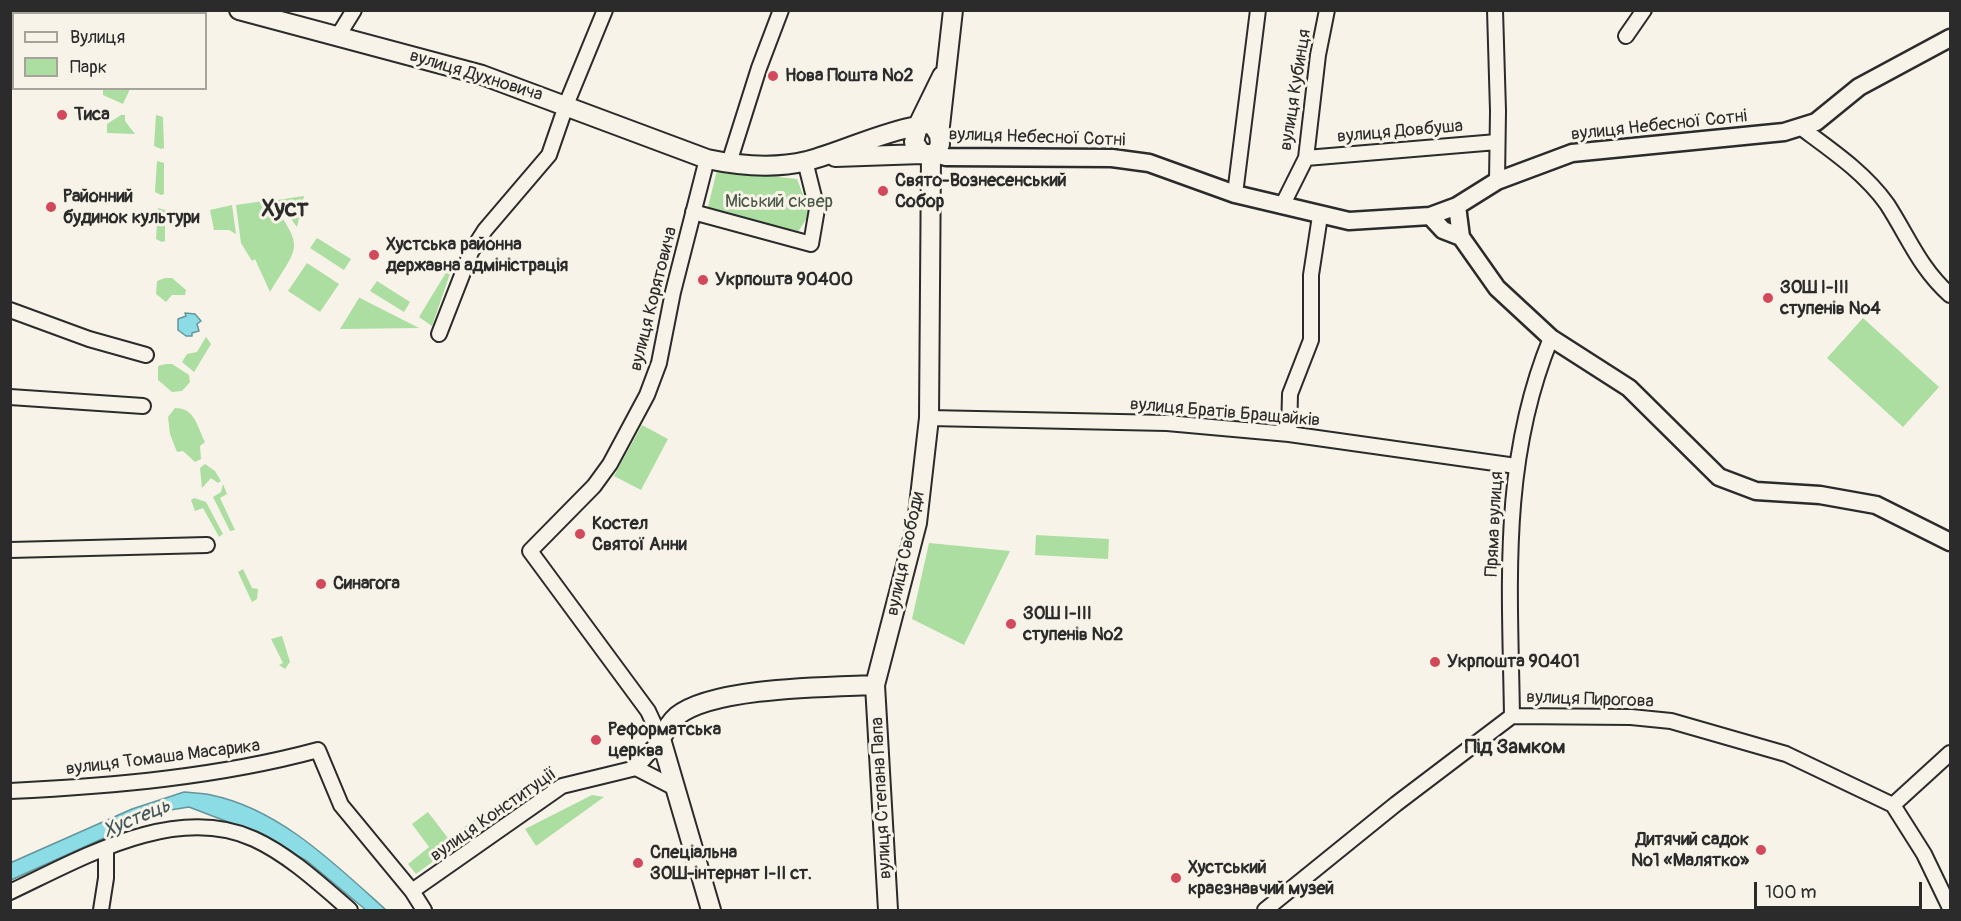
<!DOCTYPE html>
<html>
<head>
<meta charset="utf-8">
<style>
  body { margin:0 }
  #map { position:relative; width:1961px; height:921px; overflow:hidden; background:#f7f3e8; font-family:Pangolin,sans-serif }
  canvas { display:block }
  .frame { position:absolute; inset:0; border:12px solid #2b2b2b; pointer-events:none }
  .legend { position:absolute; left:12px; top:12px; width:195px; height:78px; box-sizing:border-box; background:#f7f3e8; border:2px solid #a5a39c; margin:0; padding:8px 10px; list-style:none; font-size:18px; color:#2b2b2b }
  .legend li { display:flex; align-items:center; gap:12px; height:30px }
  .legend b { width:30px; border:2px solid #a5a39c }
  .scale { position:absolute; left:1754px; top:882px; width:168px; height:27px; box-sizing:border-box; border:3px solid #2b2b2b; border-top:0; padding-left:8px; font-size:18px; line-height:21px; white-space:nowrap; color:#2b2b2b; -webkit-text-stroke:4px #f7f3e8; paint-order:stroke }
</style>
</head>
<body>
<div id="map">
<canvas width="1961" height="921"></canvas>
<div class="frame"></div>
<ul class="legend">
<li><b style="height:8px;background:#f7f3e8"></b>Вулиця</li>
<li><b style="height:16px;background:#abdea0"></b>Парк</li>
</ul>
<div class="scale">100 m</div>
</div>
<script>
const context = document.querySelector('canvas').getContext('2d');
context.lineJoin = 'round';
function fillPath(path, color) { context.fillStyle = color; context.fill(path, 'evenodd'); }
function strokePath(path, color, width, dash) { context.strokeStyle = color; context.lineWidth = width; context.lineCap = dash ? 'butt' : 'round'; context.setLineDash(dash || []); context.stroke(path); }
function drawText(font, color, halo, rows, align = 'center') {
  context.font = font + ' Pangolin,sans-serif'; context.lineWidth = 6; context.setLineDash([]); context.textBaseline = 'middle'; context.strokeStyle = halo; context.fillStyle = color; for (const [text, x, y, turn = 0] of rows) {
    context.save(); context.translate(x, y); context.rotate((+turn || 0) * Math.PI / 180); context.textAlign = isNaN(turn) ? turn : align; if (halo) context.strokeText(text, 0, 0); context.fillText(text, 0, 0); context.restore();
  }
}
const green = new Path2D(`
  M103,89V88L130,89L123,104L103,95Z
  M121,115H125V121L135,134L107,133V124Z
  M156,115L163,117L164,148L161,149L154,146Z
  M157,161L164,163V194L161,195L155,192Z
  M717,170L797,179L810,213L798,232L708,207Z
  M304,196L297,227L277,200Z
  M271,200C303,250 301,242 270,292L255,259L252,261L241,243L236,205Z
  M232,205L236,234L229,230H214L210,210Z
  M158,208L165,210V241L162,242L156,239Z
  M317,238L351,259L344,270L310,248Z
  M307,263L339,284L320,312L288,291Z
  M450,266L452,268L432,326L419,317Z
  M165,278H172L186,290L185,295H172L166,302L156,294L157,281Z
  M377,281L410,302L404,312L370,291Z
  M359,298H360L419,328L340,329Z
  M1863,318L1939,387L1903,427L1827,358Z
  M206,337L211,344L194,372L182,362L187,354L197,352Z
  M166,364H172L189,375L190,382L182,391L172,392L158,380V366Z
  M175,408C195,408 197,426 205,442L200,446L201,459L195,462L183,451L177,452L170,434L168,417Z
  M642,425L668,439L641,490L614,476Z
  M205,464L215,471L221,481L218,483L211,478L202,488L200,468Z
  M223,484L227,494L220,498L235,530L230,531L213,497L221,492Z
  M194,498L206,502L223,534L219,537L203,508L195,511L191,500Z
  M1036,535L1109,539L1108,559L1035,555Z
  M929,543L1010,551L964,645L912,619Z
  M243,569L252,588L258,589L257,599L252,602L238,572Z
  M282,636L290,662L285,669L279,665L283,663L271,639Z
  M522,786L528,795L463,841L456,833Z
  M592,795L604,797L536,846L525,829Z
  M428,812L454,846L416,874L408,864L429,847L412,824Z`);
const water = new Path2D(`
  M185,313L195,314L201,321L197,324L199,331L192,333V336H186L178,330V319L186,316Z
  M184,792C193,793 202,793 211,795C280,809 336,865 386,910H366L307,861L257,833L189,807L164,811L11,880L10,863L132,809Z`);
const minor = new Path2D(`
  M1495,10L1498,111L1497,181
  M173,14L174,10
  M338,36L354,10
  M1626,36L1644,10
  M1800,127C1831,150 1864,172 1887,204C1909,238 1919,267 1950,295
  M1306,158L1497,142
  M729,163L759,68L781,10
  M1235,194L1258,10
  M1282,206L1306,158L1318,55L1327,10
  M693,212L811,244L817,209L805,161
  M10,310L89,339L146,355
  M439,334L471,252L485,230L549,155L568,100L605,10
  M10,397L143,406
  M929,418L1167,423L1289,434L1516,466
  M1289,434L1290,394L1311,340V275L1320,216
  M10,550L207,545
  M1512,716C1510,585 1500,462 1551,338
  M636,768L661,739L648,711L530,551L594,486L610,464L647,395L659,363L673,292L707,159
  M10,791C113,786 218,777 318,750L341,805L412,891L424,910
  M1893,805L1924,854L1950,908
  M1893,805L1950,753
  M412,891L562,786L636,768L675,788
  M10,892C82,858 175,803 254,839C289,855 321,885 350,910
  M101,910L106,878V849
  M1265,910L1396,804L1512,716L1631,717L1671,721L1786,754L1893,805`);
const tertiary = new Path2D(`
  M936,154L946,157L1112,158L1149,163L1235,194L1349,221L1430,216L1457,206L1497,181L1572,153L1784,132L1816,122L1859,87L1950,38
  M1457,206L1461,237L1497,288L1551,338L1629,388L1719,477L1756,491L1820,495L1876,505L1950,542
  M1430,216L1443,230L1461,237`);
const secondary = new Path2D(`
  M239,10L482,75L707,159C740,166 774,169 807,161C844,151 879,133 917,126
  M919,123L942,76
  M939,135L933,125L919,123L914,142L922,154H936L940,144L939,135L953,10
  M835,157L922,154
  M711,910L661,739C665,731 670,722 677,716C713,687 827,687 875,685
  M888,910L875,685L917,523L929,418L931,155`);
const markers = [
  [773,76,6,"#d1495b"],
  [62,115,6,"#d1495b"],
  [883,191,6,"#d1495b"],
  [51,207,6,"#d1495b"],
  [374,255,6,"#d1495b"],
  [703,280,6,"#d1495b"],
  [1768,298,6,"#d1495b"],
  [580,534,6,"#d1495b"],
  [321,584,6,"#d1495b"],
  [1011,624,6,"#d1495b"],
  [1435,662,6,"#d1495b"],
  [596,740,6,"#d1495b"],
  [1761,850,6,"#d1495b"],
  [638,863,6,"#d1495b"],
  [1176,878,6,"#d1495b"]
];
const streetNames = [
  ["вулиця Духновича",476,76,17],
  ["вулиця Кубинця",1296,90,-81],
  ["вулиця Небесної Сотні",1659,126,-6],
  ["вулиця Довбуша",1400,132,-5],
  ["вулиця Небесної Сотні",1037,138,2],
  ["вулиця Корятовича",654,299,-76],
  ["вулиця Братів Бращайків",1225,413,5],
  ["Пряма вулиця",1495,524,-87],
  ["вулиця Свободи",906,554,-78],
  ["вулиця Пирогова",1590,700,2],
  ["вулиця Томаша Масарика",163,758,-7],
  ["вулиця Степана Папа",882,798,-93],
  ["вулиця Конституції",494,815,-35]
];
const poiNames = [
  ["Нова Пошта №2",785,76],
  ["Тиса",74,115],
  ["Свято-Вознесенський",895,181],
  ["Собор",895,202],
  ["Районний",63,197],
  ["будинок культури",63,218],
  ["Хустська районна",386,245],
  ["державна адміністрація",386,266],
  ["Укрпошта 90400",715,280],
  ["ЗОШ І-ІІІ",1780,288],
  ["ступенів №4",1780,309],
  ["Костел",592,524],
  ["Святої Анни",592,545],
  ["Синагога",333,584],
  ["ЗОШ І-ІІІ",1023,614],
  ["ступенів №2",1023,635],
  ["Укрпошта 90401",1447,662],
  ["Реформатська",608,730],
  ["церква",608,751],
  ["Дитячий садок",1749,840,"right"],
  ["№1 «Малятко»",1749,861,"right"],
  ["Спеціальна",650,853],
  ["ЗОШ-інтернат І-ІІ ст.",650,874],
  ["Хустський",1188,868],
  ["краєзнавчий музей",1188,889]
];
const parkNames = [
  ["Міський сквер",779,202]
];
const neighbourhoodNames = [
  ["Під Замком",1515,748]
];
const waterNames = [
  ["Хустець",137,819,-23]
];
const districtNames = [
  ["Хуст",285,210]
];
fillPath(green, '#abdea0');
fillPath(water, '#8bdce5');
strokePath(water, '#65959b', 1.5);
strokePath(minor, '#2b2b2b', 18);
strokePath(tertiary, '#2b2b2b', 21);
strokePath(secondary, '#2b2b2b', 22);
strokePath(minor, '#f7f3e8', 14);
strokePath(tertiary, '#f7f3e8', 16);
strokePath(secondary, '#f7f3e8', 18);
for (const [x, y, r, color] of markers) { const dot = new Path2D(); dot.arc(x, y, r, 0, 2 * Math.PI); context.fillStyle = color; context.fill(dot); strokePath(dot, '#f7f3e8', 2); }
drawText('18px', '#2b2b2b', '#f7f3e8', streetNames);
drawText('bold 18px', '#2b2b2b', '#f7f3e8', poiNames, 'left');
drawText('18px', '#4b5848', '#f7f3e8', parkNames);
drawText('bold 20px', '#2b2b2b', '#f7f3e8', neighbourhoodNames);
drawText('italic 20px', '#43575a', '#f7f3e8', waterNames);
drawText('bold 24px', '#2b2b2b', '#f7f3e8', districtNames);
</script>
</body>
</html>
